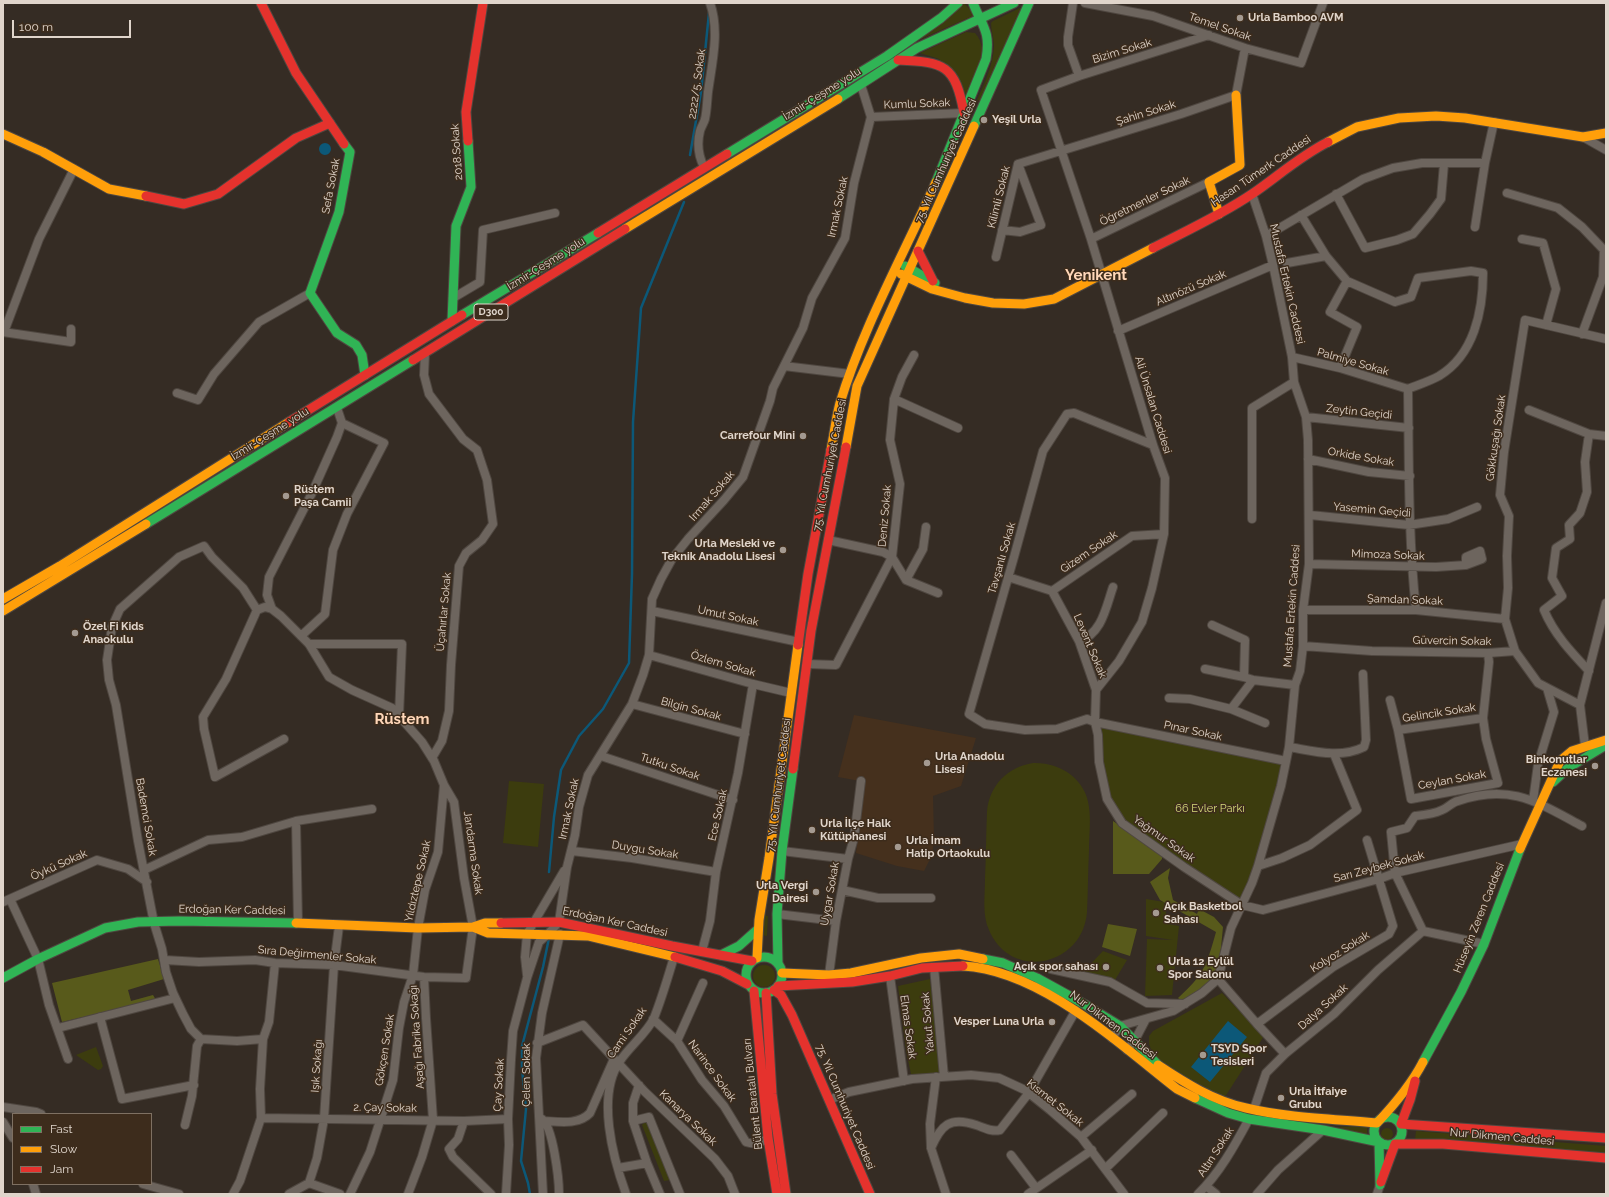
<!DOCTYPE html>
<html>
<head>
<meta charset="utf-8">
<style>
  body { margin:0 }
  #map { position:relative; width:1609px; height:1197px; overflow:hidden; background:#352c24; font-family:Raleway,sans-serif }
  canvas { display:block }
  .frame { position:absolute; inset:0; border:4px solid #e0d5cb; pointer-events:none }
  .legend { position:absolute; left:12px; top:1113px; width:140px; height:72px; box-sizing:border-box; background:#3d2c1c; border:1px solid #7e7062; margin:0; padding:5px 7px; list-style:none; font-size:12px; color:#e0d5cb }
  .legend li { display:flex; align-items:center; gap:8px; height:20px }
  .legend b { width:20px; border:1px solid #7e7062 }
  .scale { position:absolute; left:12px; top:20px; width:119px; height:18px; box-sizing:border-box; border:2px solid #e0d5cb; border-top:0; padding-left:5px; font-size:12px; line-height:14px; white-space:nowrap; color:#e0d5cb; -webkit-text-stroke:3px #3d2c1c; paint-order:stroke }
</style>
</head>
<body>
<div id="map">
<canvas width="1609" height="1197"></canvas>
<div class="frame"></div>
<ul class="legend">
<li><b style="height:5px;background:#30b455"></b>Fast</li>
<li><b style="height:5px;background:#ff9f0a"></b>Slow</li>
<li><b style="height:5px;background:#e5322d"></b>Jam</li>
</ul>
<div class="scale">100 m</div>
</div>
<script>
const context = document.querySelector('canvas').getContext('2d');
context.lineJoin = 'round';
function fillPath(path, color) { context.fillStyle = color; context.fill(path, 'evenodd'); }
function strokePath(path, color, width, dash) { context.strokeStyle = color; context.lineWidth = width; context.lineCap = dash ? 'butt' : 'round'; context.setLineDash(dash || []); context.stroke(path); }
function drawText(font, color, halo, rows, align = 'center') {
  context.font = font + ' Raleway,sans-serif'; context.lineWidth = 3; context.setLineDash([]); context.textBaseline = 'middle'; context.strokeStyle = halo; context.fillStyle = color; for (const [text, x, y, turn = 0] of rows) {
    context.save(); context.translate(x, y); context.rotate((+turn || 0) * Math.PI / 180); context.textAlign = isNaN(turn) ? turn : align; if (halo) context.strokeText(text, 0, 0); context.fillText(text, 0, 0); context.restore();
  }
}
const built = new Path2D(`
  M854,715L976,738L961,786L933,796L934,839L932,855L924,871L897,866L856,853L865,782L838,777Z`);
const green = new Path2D(`
  M964,3L975,15L912,43Z
  M1022,7L980,101L977,100C985,83 993,65 994,46C994,38 991,31 991,23L993,21Z
  M966,32L975,33C992,51 974,79 966,98L939,59L920,53Z
  M1095,722L1286,761L1242,905L1122,823L1107,799Z
  M1033,763C1060,762 1086,779 1089,807C1091,821 1089,836 1089,850C1088,871 1088,891 1087,912C1083,966 1011,982 989,930C982,915 985,896 985,879C986,857 986,835 987,812C989,786 1007,767 1033,763Z
  M509,781L544,784L538,847L503,843Z
  M1146,899L1164,902L1168,924L1179,926L1172,995L1145,996L1147,939L1173,940L1146,936Z
  M764,915L768,916L767,936L760,935Z
  M1103,951L1127,960L1115,980L1082,973Z
  M753 976a11 11 0 1 1 22 0a11 11 0 1 1-22 0Z
  M930,979L938,1050L944,1077L912,1079L906,1050L898,986Z
  M1222,993L1264,1036L1223,1100L1157,1065L1149,1044V1036L1153,1031Z
  M96,1047L103,1066L101,1069L98,1070L76,1055Z
  M646,1121L670,1180L664,1181L642,1125Z
  M1367,1126V1135L1337,1127Z
  M1381 1134a6 6 0 1 1 12 0a6 6 0 1 1-12 0Z
  M1416,1131L1606,1146V1154L1415,1139Z`);
const forest = new Path2D(`
  M1113,821L1162,855V859L1149,874H1113Z
  M1170,868L1168,878L1173,900L1197,914L1199,909L1214,917L1223,927L1218,979L1185,1004L1178,998C1204,975 1207,964 1216,932L1160,900L1150,882Z
  M1108,924L1137,929L1130,956L1102,947Z
  M158,959L164,979L128,990L131,1001L153,995L156,1000L62,1022L52,983Z`);
const water = new Path2D(`
  M319 149a6 6 0 1 1 12 0a6 6 0 1 1-12 0Z
  M1228,1021L1247,1037L1210,1082L1191,1067Z`);
const stream = new Path2D(`
  M690,155L701,92L709,13
  M549,872L554,817L561,770L579,736L603,709L629,663L632,574L633,422L641,308L684,202
  M530,1194L528,1183L521,1161L526,1109L522,1069V1046L543,967L549,938`);
const street = new Path2D(`
  M1073,3L1068,37V45L1079,76
  M1085,3L1153,16L1245,48L1301,63L1323,3
  M1209,35L1079,76L1041,90L1091,239L1153,445L1165,478L1164,534L1152,588L1142,622L1119,661L1096,690L1095,722L1098,735L1099,762L1107,799L1122,823L1184,867L1242,905L1263,910L1379,879L1395,873L1522,844
  M871,117L964,113
  M1583,137L1606,150
  M704,167C698,155 697,143 700,131C701,127 704,123 705,119C707,110 707,101 708,92C712,63 720,31 710,3
  M1507,193L1558,208L1582,227L1604,250L1603,277L1582,334
  M1336,194L1365,248L1397,240L1413,234L1430,214L1441,199L1444,164
  M1301,215L1326,256L1347,281L1395,302L1411,297L1418,278L1471,271L1483,273C1483,311 1474,355 1439,376C1430,381 1418,385 1408,389
  M1475,227L1485,163
  M1002,230L1020,232L1041,225L1018,164
  M1266,236L1363,179L1393,168L1422,163H1485L1494,122
  M1091,239L1209,182
  M1522,239L1543,243L1556,289L1546,325
  M996,257L1018,164L1181,114L1236,95L1245,48
  M1287,263L1326,256
  M453,298L480,282L483,230L555,213
  M1118,331L1273,265
  M3,332L71,342V329
  M4,332L39,239L74,169
  M425,353L424,375L429,394L463,439L477,450L487,480L493,524L482,540L466,553L459,566L451,665L449,711L442,741L432,758
  M1292,357L1340,368L1408,389
  M784,366L850,374
  M1340,368L1357,327L1330,312L1347,281
  M1408,389C1409,463 1408,536 1416,610
  M177,393L198,400L214,374L259,322L310,293
  M894,399L958,428
  M337,408L342,423L337,437L312,493L269,577L267,595L272,609L281,616L309,644L329,677L352,690L392,708L422,742L434,761L444,785L438,852L425,890L418,928L413,975L404,1002L399,1028L393,1080L370,1152L350,1194
  M1529,410L1589,434L1585,462L1587,492L1580,513L1569,525L1570,539L1556,548L1552,578L1562,596L1544,610C1554,634 1571,652 1589,671
  M1306,417L1409,428
  M1589,434L1606,436
  M1153,445L1074,413L1067,414L1043,451L1014,557L969,714L985,724L1025,730L1057,729L1087,719L1095,722L1286,761
  M1308,459L1369,472L1410,476
  M1310,515L1409,525L1448,519L1477,507
  M1252,519V408L1294,382
  M828,540L883,552L892,557L906,580L938,593
  M1309,564L1436,567L1466,565L1482,559L1480,551L1466,557V565
  M1008,577L1052,591
  M906,580L923,549L926,527
  M1052,591L1132,536L1164,534
  M1052,591L1079,641L1096,690
  M257,610L226,679L203,717L204,729L215,777L284,739
  M1303,610H1416L1505,619
  M652,611L799,642
  M1212,625L1245,640L1244,677
  M301,636L325,614L333,550L347,514L384,443L342,423
  M1079,641C1102,634 1106,607 1113,587
  M309,644H402L399,716
  M1303,646L1372,651L1488,653L1515,651
  M649,655L753,684L791,693
  M807,664L836,665L892,557L900,484L890,440L894,399L902,377L914,355
  M1205,669L1244,677L1253,680L1295,685
  M1169,698L1190,699L1231,709L1253,680
  M1390,700L1398,730L1411,799L1498,783L1486,739L1483,718L1489,662L1488,653
  M632,704L745,734
  M1580,705L1538,683L1515,651L1505,619L1508,588L1507,556L1509,516L1500,495L1504,452L1525,320L1606,339
  M1231,709L1265,723
  M1398,730L1483,718
  M1585,746L1580,705L1606,603
  M1289,747C1313,751 1340,759 1364,747L1366,740L1363,674
  M601,756L733,800
  M1533,801L1538,764L1554,712L1547,688
  M296,821L298,923
  M572,851L632,858L716,872
  M782,851L848,859
  M1258,866L1282,858L1310,845L1357,810L1334,754
  M144,870L208,840L242,837L296,821L372,809
  M842,890L878,898H931
  M10,899L38,959L49,1005L68,1059
  M3,902L97,860L128,869L147,882
  M777,914L836,921
  M1484,944L1423,931L1395,873L1391,832L1407,828L1415,816C1424,815 1434,814 1442,810C1448,808 1452,802 1458,801C1510,783 1537,802 1582,826
  M702,951L710,921L716,872L738,773L753,684
  M165,960L199,962L255,960L275,963L334,965L424,977L466,978L473,927L464,878L454,802L444,785
  M934,967L944,1077
  M1051,969L1110,982L1147,1003L1185,1004
  M527,975L525,957L527,934L564,871
  M829,975L836,921L848,859L854,838L861,781
  M890,976L904,1081
  M1218,979L1257,1024L1285,1054
  M100,1017L122,1099L194,1085
  M653,1019L677,1041L702,1080L724,1106L746,1142C755,1145 761,1143 768,1138
  M1257,1024L1333,967L1389,934L1393,926L1367,840
  M58,1028L175,998
  M1112,1038L1120,1026L1173,1011L1202,993L1218,979L1231,928L1252,883L1258,866L1281,786L1289,747L1295,685L1300,671L1303,646V610L1309,564L1308,440L1306,417L1294,382L1292,357L1273,265L1266,236L1252,194
  M201,1039L237,1041L263,1039
  M677,1041L703,983
  M537,1043L583,1025L644,1091L715,1159L728,1176L735,1194
  M1127,1050L1135,1040L1146,1019
  M936,1077L930,1124L931,1148L946,1194
  M639,1085L633,1103V1121L647,1163L660,1194
  M829,1100L849,1092L912,1079L971,1075L999,1078L1025,1090L1050,1110L1081,1137L1124,1194
  M3,1107L36,1112L41,1114
  M1254,1109L1266,1073L1285,1054L1334,1014L1378,970L1423,931
  M261,1118L464,1121L508,1119
  M542,1119C553,1127 559,1179 559,1194
  M464,1121L458,1139L449,1149L453,1157L491,1194
  M545,1121C560,1122 579,1125 590,1113L613,1061
  M633,1121L649,1117L680,1194
  M3,1122L13,1138
  M185,1125L192,1096L197,1046L201,1039L191,1029L183,1014L173,993L166,972L162,949L154,923L138,841L116,705L109,680L107,660L112,627L120,609L179,557L204,546L212,557L243,588L257,610L265,607L272,609
  M1081,1137L1132,1094
  M931,1148C941,1125 950,1116 976,1125C985,1128 991,1132 1000,1130L1028,1094L1076,1010
  M1011,1155L1036,1188
  M618,1168L647,1163
  M1105,1169L1163,1113
  M309,1183L340,1194
  M33,1184L36,1194
  M143,1184L179,1194
  M1206,1186L1216,1194
  M233,1194L240,1181L261,1118L260,1089L263,1039L269,1022L275,963
  M289,1194L309,1183L317,1158L324,1119L334,965L339,926
  M408,1194L422,1157L433,1120L426,1018L424,977
  M506,1194L509,1145L508,1119L511,1060L513,1031L527,978L539,942L548,934L559,922L567,867L575,835L579,807L588,775L632,704L643,675L649,655L652,599L661,579L672,559L688,539L724,500L743,477L770,401L773,388L803,328L812,298L845,238L854,183L871,117L861,85
  M543,1194L536,1058L542,1013L560,934
  M626,1194C613,1158 596,1095 620,1061C629,1047 647,1033 654,1018C662,998 668,977 674,957
  M1028,1194L1092,1150
  M1198,1194C1219,1174 1235,1145 1249,1119
  M1257,1194L1278,1170L1323,1130
  M1377,1194L1380,1185`);
const fast = new Path2D(`
  M838,99L917,48L1014,3
  M974,126L1029,3
  M344,144L350,152L339,212L310,293L337,333L356,345L362,355L365,375
  M727,154L887,56L941,18L958,3
  M936,182L986,59C991,31 982,26 973,3
  M905,266L935,283
  M462,315L598,233
  M452,321L456,226L471,187L468,141
  M146,524L413,360
  M1553,782L1568,768L1606,745
  M721,955L739,946L758,929
  M746 975a18 18 0 1 1 36 0a18 18 0 1 1-36 0Z
  M983,959L1003,963L1037,978L1084,1004L1120,1026L1158,1065
  M778,964L777,914L782,851L793,769
  M3,978L38,959L105,928L138,922L179,921L296,923
  M1423,1062L1461,992L1484,944L1520,849
  M1195,1098L1228,1113L1249,1119L1323,1130L1379,1142L1380,1185
  M1374 1131a14 14 0 1 1 28 0a14 14 0 1 1-28 0Z`);
const slow = new Path2D(`
  M3,134L43,152L109,189L146,196
  M1328,142L1357,127L1399,118L1436,116L1465,118L1583,137L1606,133
  M1219,214L1209,182L1240,165L1236,95
  M625,229L838,99
  M901,274L932,289L965,298L993,303L1024,304L1054,299L1153,248
  M846,447L857,386L974,126
  M831,450C834,435 836,418 840,403C863,327 904,254 936,182
  M3,599L60,566L289,422
  M3,611L146,524
  M1520,849L1560,761L1572,751L1606,740
  M296,923L418,928L473,927L485,923H501
  M473,927L488,933L588,936L675,957
  M757,958L759,920L769,858L798,645
  M963,966C1040,970 1118,1043 1177,1089L1195,1098
  M782,973L829,975L851,973L921,958L959,954L983,959
  M1158,1065C1185,1083 1214,1101 1246,1108C1288,1118 1334,1119 1377,1123C1395,1104 1411,1085 1423,1062`);
const jam = new Path2D(`
  M261,3L296,73L344,144
  M898,60C945,62 955,65 964,113
  M468,141L466,112L483,3
  M146,196L184,204L218,194L296,138L330,123
  M598,233L727,154
  M1153,248C1186,231 1221,215 1252,194C1277,177 1300,156 1328,142
  M918,251L933,281
  M413,360L625,229
  M289,422L462,315
  M798,645L808,574L831,450
  M793,769L811,631L846,447
  M501,923L559,922L672,946L752,961
  M675,957L722,971L747,984
  M778,986L852,982L890,976L922,968L963,966
  M774,990L781,995L792,1015L870,1194
  M754,991L768,1138L777,1194
  M766,993L772,1094L786,1194
  M1415,1081L1410,1100L1401,1124L1606,1138
  M1381,1182L1395,1144H1443L1606,1158`);
const markers = [
  [1240,18,4,"#a49a91"],
  [984,120,4,"#a49a91"],
  [803,436,4,"#a49a91"],
  [286,496,4,"#a49a91"],
  [783,550,4,"#a49a91"],
  [75,633,4,"#a49a91"],
  [927,763,4,"#a49a91"],
  [1595,766,4,"#a49a91"],
  [812,830,4,"#a49a91"],
  [898,847,4,"#a49a91"],
  [816,892,4,"#a49a91"],
  [1156,913,4,"#a49a91"],
  [1106,967,4,"#a49a91"],
  [1160,968,4,"#a49a91"],
  [1052,1022,4,"#a49a91"],
  [1203,1055,4,"#a49a91"],
  [1281,1098,4,"#a49a91"]
];
const shields = [
  [491,312,34]
];
const shieldNames = [
  ["D300",491,312]
];
const poiNames = [
  ["Urla Bamboo AVM",1248,18],
  ["Yeşil Urla",992,120],
  ["Carrefour Mini",795,436,"right"],
  ["Rüstem",294,490],
  ["Paşa Camii",294,503],
  ["Urla Mesleki ve",775,544,"right"],
  ["Teknik Anadolu Lisesi",775,557,"right"],
  ["Özel Fi Kids",83,627],
  ["Anaokulu",83,640],
  ["Urla Anadolu",935,757],
  ["Lisesi",935,770],
  ["Binkonutlar",1587,760,"right"],
  ["Eczanesi",1587,773,"right"],
  ["Urla İlçe Halk",820,824],
  ["Kütüphanesi",820,837],
  ["Urla İmam",906,841],
  ["Hatip Ortaokulu",906,854],
  ["Urla Vergi",808,886,"right"],
  ["Dairesi",808,899,"right"],
  ["Açık Basketbol",1164,907],
  ["Sahası",1164,920],
  ["Urla 12 Eylül",1168,962],
  ["Spor Salonu",1168,975],
  ["Açık spor sahası",1098,967,"right"],
  ["Vesper Luna Urla",1044,1022,"right"],
  ["TSYD Spor",1211,1049],
  ["Tesisleri",1211,1062],
  ["Urla İtfaiye",1289,1092],
  ["Grubu",1289,1105]
];
const streetNames = [
  ["Temel Sokak",1220,27,19],
  ["Bizim Sokak",1122,51,-17],
  ["2222/5. Sokak",697,84,-82],
  ["İzmir-Çeşme yolu",822,94,-32],
  ["Kumlu Sokak",917,104,-2],
  ["Şahin Sokak",1146,113,-17],
  ["2018.Sokak",457,152,-94],
  ["75. Yıl Cumhuriyet Caddesi",946,161,-66],
  ["Hasan Tümerk Caddesi",1261,171,-34],
  ["Sefa Sokak",331,186,-79],
  ["Kilimli Sokak",999,197,-76],
  ["Öğretmenler Sokak",1145,201,-26],
  ["Irmak Sokak",838,207,-78],
  ["İzmir-Çeşme yolu",546,264,-32],
  ["Mustafa Ertekin Caddesi",1287,284,77],
  ["Altınözü Sokak",1191,288,-23],
  ["Palmiye Sokak",1353,362,16],
  ["Ali Ünsalan Caddesi",1153,405,73],
  ["Zeytin Geçidi",1359,412,6],
  ["İzmir-Çeşme yolu",270,434,-32],
  ["Gökkuşağı Sokak",1496,438,-82],
  ["Orkide Sokak",1361,457,10],
  ["75. Yıl Cumhuriyet Caddesi",830,465,-79],
  ["Irmak Sokak",712,496,-49],
  ["Yasemin Geçidi",1372,510,5],
  ["Deniz Sokak",885,516,-85],
  ["Gizem Sokak",1089,552,-34],
  ["Mimoza Sokak",1388,555,2],
  ["Tavşanlı Sokak",1002,558,-74],
  ["Şamdan Sokak",1405,600,2],
  ["Mustafa Ertekin Caddesi",1292,606,-86],
  ["Üçahırlar Sokak",444,612,-85],
  ["Umut Sokak",728,616,12],
  ["Güvercin Sokak",1452,641,1],
  ["Levent Sokak",1090,646,67],
  ["Özlem Sokak",723,664,16],
  ["Bilgin Sokak",691,709,15],
  ["Gelincik Sokak",1439,713,-9],
  ["Pınar Sokak",1193,731,12],
  ["Tutku Sokak",670,767,19],
  ["Ceylan Sokak",1452,780,-10],
  ["75. Yıl Cumhuriyet Caddesi",779,785,-83],
  ["Irmak Sokak",569,809,-78],
  ["Ece Sokak",718,815,-77],
  ["Bademci Sokak",146,817,80],
  ["Yağmur Sokak",1164,839,35],
  ["Duygu Sokak",645,850,9],
  ["Jandarma Sokak",473,853,82],
  ["Öykü Sokak",59,865,-24],
  ["Sarı Zeybek Sokak",1379,867,-15],
  ["Yıldıztepe Sokak",418,881,-77],
  ["Uygar Sokak",830,894,-80],
  ["Erdoğan Ker Caddesi",232,910,1],
  ["Hüseyin Zeren Caddesi",1479,918,-68],
  ["Erdoğan Ker Caddesi",615,922,12],
  ["Kolyoz Sokak",1340,952,-32],
  ["Sıra Değirmenler Sokak",317,955,5],
  ["Dalya Sokak",1323,1007,-42],
  ["Yakut Sokak",928,1023,-95],
  ["Nur Dikmen Caddesi",1113,1025,37],
  ["Elmas Sokak",908,1027,82],
  ["Cami Sokak",627,1033,-55],
  ["Aşağı Fabrika Sokağı",417,1037,-94],
  ["Gökçen Sokak",385,1050,-81],
  ["Işık Sokağı",317,1066,-86],
  ["Narince Sokak",712,1071,54],
  ["Çelen Sokak",527,1075,-90],
  ["Çay Sokak",499,1085,-87],
  ["Bülent Baratalı Bulvarı",753,1094,-96],
  ["Kısmet Sokak",1055,1103,38],
  ["75. Yıl Cumhuriyet Caddesi",845,1107,67],
  ["2. Çay Sokak",385,1108,1],
  ["Kanarya Sokak",688,1118,44],
  ["Nur Dikmen Caddesi",1502,1137,5],
  ["Altın Sokak",1216,1152,-57]
];
const parkNames = [
  ["66 Evler Parkı",1210,809]
];
const districtNames = [
  ["Yenikent",1096,275],
  ["Rüstem",402,719]
];
fillPath(built, '#45301d');
fillPath(green, '#3c3c0e');
fillPath(forest, '#585a1b');
fillPath(water, '#0c5878');
strokePath(stream, '#0c5878', 2.5);
strokePath(street, '#4f4740', 10);
strokePath(fast, '#4f4740', 11);
strokePath(slow, '#4f4740', 11);
strokePath(jam, '#4f4740', 11);
strokePath(street, '#6d655e', 8);
strokePath(fast, '#30b455', 9);
strokePath(slow, '#ff9f0a', 9);
strokePath(jam, '#e5322d', 9);
for (const [x, y, r, color] of markers) { const dot = new Path2D(); dot.arc(x, y, r, 0, 2 * Math.PI); context.fillStyle = color; context.fill(dot); strokePath(dot, '#3d2c1c', 1.5); }
for (const [x, y, w] of shields) { const box = new Path2D(); box.roundRect(x - w / 2, y - 8, w, 16, 3); context.fillStyle = '#3d2c1c'; context.fill(box); strokePath(box, '#e0d5cb', 1); }
drawText('bold 10px', '#e0d5cb', null, shieldNames);
drawText('bold 11px', '#e0d5cb', '#3d2c1c', poiNames, 'left');
drawText('11px', '#e0d5cb', '#3d2c1c', streetNames);
drawText('11px', '#d6dc7a', '#3d2c1c', parkNames);
drawText('bold 15px', '#ffd7b9', '#3d2c1c', districtNames);
</script>
</body>
</html>
